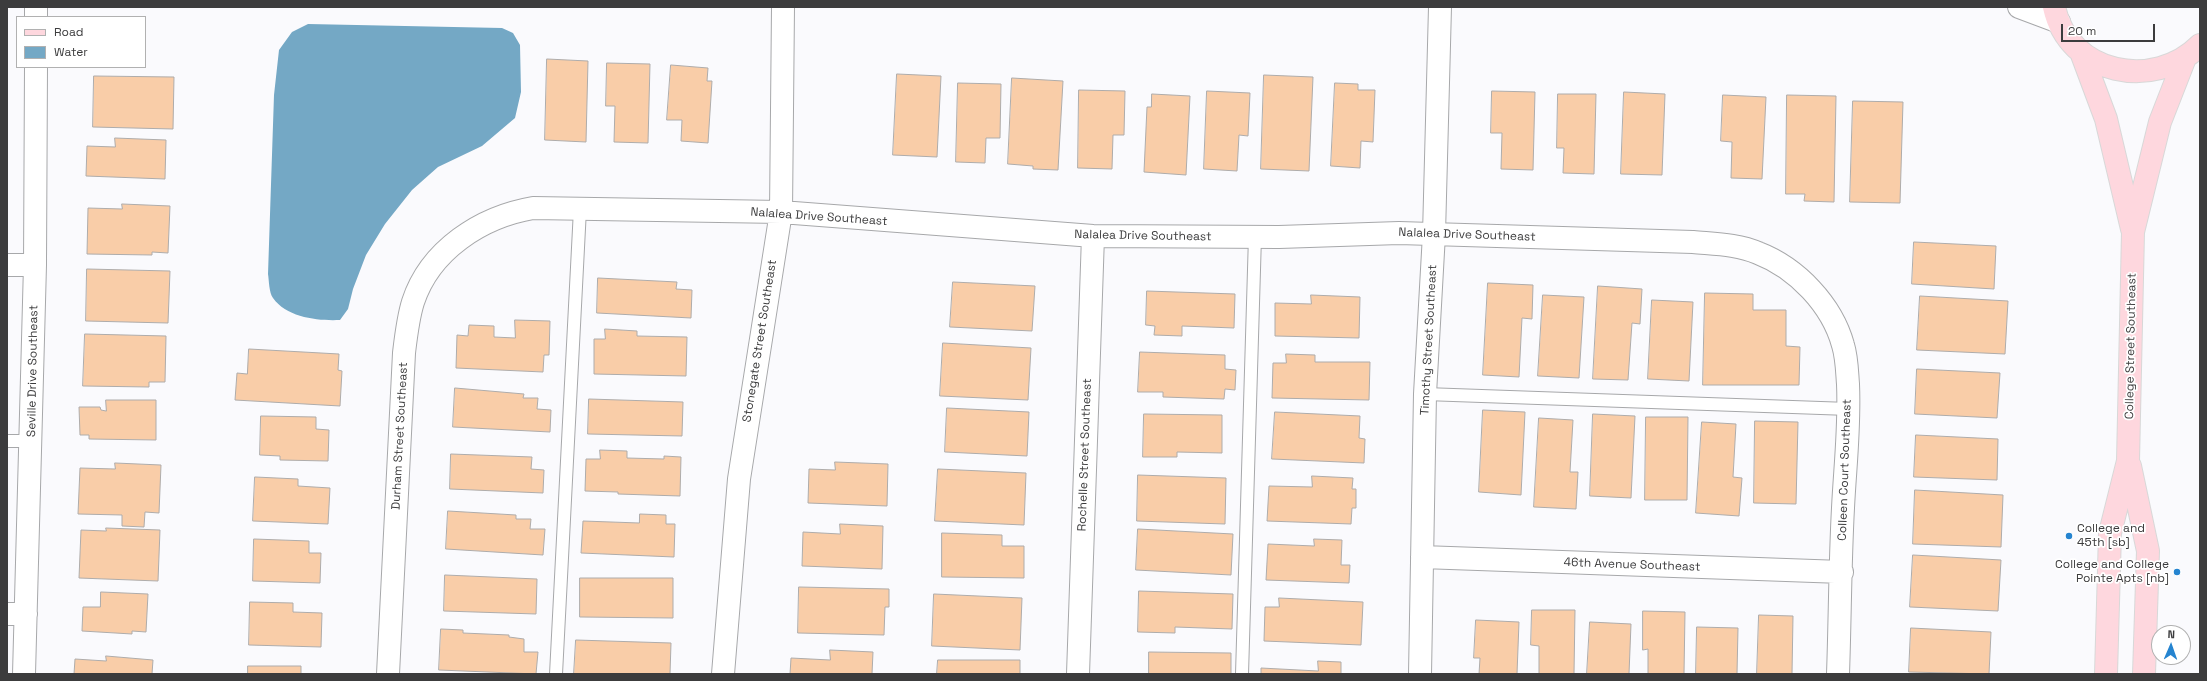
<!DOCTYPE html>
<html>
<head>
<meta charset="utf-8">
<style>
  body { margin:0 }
  #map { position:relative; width:2207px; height:681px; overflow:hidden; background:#fafafd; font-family:"Space Grotesk",sans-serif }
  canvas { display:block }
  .frame { position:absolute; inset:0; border:8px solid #3c3c3d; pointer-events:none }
  .legend { position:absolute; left:16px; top:16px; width:130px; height:52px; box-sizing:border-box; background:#fff; border:1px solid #b1b1b1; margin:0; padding:5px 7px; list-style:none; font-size:12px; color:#3c3c3d }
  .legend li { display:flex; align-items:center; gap:8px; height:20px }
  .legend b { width:20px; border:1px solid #b1b1b1 }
  .north { position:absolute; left:2151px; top:625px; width:40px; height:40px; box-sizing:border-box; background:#fff; border:1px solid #b1b1b1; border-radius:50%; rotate:2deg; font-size:11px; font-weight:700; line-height:16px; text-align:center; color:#3c3c3d }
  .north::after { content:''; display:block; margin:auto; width:14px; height:18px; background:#2584d0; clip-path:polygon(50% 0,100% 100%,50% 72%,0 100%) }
  .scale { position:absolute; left:2061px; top:24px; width:94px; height:18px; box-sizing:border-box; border:2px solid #3c3c3d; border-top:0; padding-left:5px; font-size:12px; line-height:14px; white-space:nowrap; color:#3c3c3d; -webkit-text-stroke:3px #fff; paint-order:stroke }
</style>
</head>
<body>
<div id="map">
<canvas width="2207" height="681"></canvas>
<div class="frame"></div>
<ul class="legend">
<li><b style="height:5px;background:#fed7de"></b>Road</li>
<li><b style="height:11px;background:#74a8c5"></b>Water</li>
</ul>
<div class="north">N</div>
<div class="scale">20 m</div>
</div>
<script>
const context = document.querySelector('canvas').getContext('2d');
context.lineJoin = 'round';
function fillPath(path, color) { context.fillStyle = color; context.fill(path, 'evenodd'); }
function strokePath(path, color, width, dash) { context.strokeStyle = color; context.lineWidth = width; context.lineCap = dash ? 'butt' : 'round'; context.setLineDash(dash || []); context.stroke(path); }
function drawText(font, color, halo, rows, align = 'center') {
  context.font = font + ' "Space Grotesk",sans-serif'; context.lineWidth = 3.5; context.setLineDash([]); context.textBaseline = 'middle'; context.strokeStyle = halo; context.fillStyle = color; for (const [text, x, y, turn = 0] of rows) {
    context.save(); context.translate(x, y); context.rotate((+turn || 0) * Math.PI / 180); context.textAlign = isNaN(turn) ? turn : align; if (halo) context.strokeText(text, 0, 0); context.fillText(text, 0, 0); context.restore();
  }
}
const water = new Path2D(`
  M308,24L502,28L513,33L520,45L521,92L515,118L482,146L438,167L412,190L385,224L366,255L353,289L348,309L340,320C319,321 287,318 273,298C269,293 269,280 268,274L274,95L279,50L292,32Z`);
const building = new Path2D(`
  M547,59L588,61L586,142L545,140Z
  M607,63L650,64L648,143L614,142L615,106H606Z
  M671,65L708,68L707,81H712L708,143L681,141L682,120H667Z
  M897,74L941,76L937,157L893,155Z
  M1264,75L1313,77L1309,171L1261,169Z
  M94,76L174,77L173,129L93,127Z
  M1012,78L1063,81L1058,170L1033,169V166L1008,164Z
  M958,83L1001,84L1000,138H986L985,163L956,162Z
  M1335,83L1358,84V90H1375L1373,142L1361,141L1360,168L1331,166Z
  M1079,90L1125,91L1124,135H1113L1112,169L1078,168Z
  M1207,91L1250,93L1248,136L1239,135L1237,171L1204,169Z
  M1492,91L1535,92L1533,170L1501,169L1502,133H1491Z
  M1624,92L1665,94L1662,175L1621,174Z
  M1152,94L1190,96L1186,175L1144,172L1147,107H1151Z
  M1558,94H1596L1594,174L1563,173L1564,148H1557Z
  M1723,95L1766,97L1762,179L1731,178L1732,142L1721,141Z
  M1787,95L1836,96L1834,202L1804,201L1805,194H1786Z
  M1853,101L1903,102L1900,203L1850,202Z
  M115,138L166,140L165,179L86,176L87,146L115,147Z
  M122,204L170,206L168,253L152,252V255L87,254L88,208L122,209Z
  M1914,242L1996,246L1994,289L1912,284Z
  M87,269L170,271L168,323L86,321Z
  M598,278L677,282L676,289L692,290L691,318L597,313Z
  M953,282L1035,286L1032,331L950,327Z
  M1488,283L1533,285L1532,319L1522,318L1519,377L1483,375Z
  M1598,286L1642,289L1640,324L1632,323L1628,380L1593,379Z
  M1147,291L1235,294L1234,328L1182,326V336L1154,335L1155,326L1146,325Z
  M1705,293L1753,294V310H1786V346L1800,347L1799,385H1703Z
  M1311,295L1360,297L1359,338L1275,336V303L1311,304Z
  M1543,295L1584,297L1579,378L1538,376Z
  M1920,296L2008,301L2005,354L1917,350Z
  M1652,300L1693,302L1689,381L1648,379Z
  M515,320L550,321L549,355H544L543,372L456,368L457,335L468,336L469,325L494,326V337L515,338Z
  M605,329L637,331V336L687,337L686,376L594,374V339H605Z
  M85,334L166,336L165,382H149V387L83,386Z
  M943,343L1031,348L1028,400L940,396Z
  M249,349L339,354L338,370L342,371L340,406L235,400L237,373L247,374Z
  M1140,352L1225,355V369L1236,370L1235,390L1225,389L1224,399L1163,397V392H1138Z
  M1286,354L1315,355V362H1370L1369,400L1272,398L1273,363H1286Z
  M1917,369L2000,373L1997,418L1915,414Z
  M455,388L524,394L523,398H538L537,409L551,410L550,432L453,427Z
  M589,399L683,402L682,436L588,434Z
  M106,400H156V440L89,439V435H80L79,407H100L101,410L106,411Z
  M947,408L1029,412L1027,456L945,452Z
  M1483,410L1525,412L1521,495L1479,492Z
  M1275,412L1360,416L1359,438L1365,439L1364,463L1272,459Z
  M1144,414L1222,415V453L1177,452V457H1143Z
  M1593,414L1635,416L1631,498L1590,496Z
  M261,416L316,417V429L329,430L328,461L280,460V456L260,455Z
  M1646,417H1688L1687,500H1645Z
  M1539,418L1573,420L1570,472H1578L1576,509L1534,507Z
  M1755,421L1798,422L1796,504L1754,503Z
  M1702,422L1736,424L1733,477L1742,478L1739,516L1696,513Z
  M1916,435L1998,439L1997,480L1914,477Z
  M600,450L627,451V458L664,459V456L681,457L680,496L618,494V492L585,491L586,459H600Z
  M451,454L532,457L531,469L544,470L543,493L450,489Z
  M835,462L888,464L887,506L808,503L809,469L835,470Z
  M115,463L161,465L159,513L145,512L144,527L122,526V515L78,514L80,468L115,469Z
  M938,469L1026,473L1024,525L935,521Z
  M1138,475L1226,478L1225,524L1137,521Z
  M1312,476L1353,478L1352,489H1356V508H1352L1351,524L1267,521L1269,486L1312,487Z
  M255,477L298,479V486L330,488L328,524L253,521Z
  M1915,490L2003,495L2001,547L1913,544Z
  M448,511L516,515V519H531L530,529H545L543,555L446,549Z
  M640,514L666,515V524H675L674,557L581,553L583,521L639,523Z
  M840,524L883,526L882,569L802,566L803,532L840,534Z
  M106,528L160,530L158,581L79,578L81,530L106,531Z
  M1138,529L1233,534L1231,575L1136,570Z
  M942,533L1002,535V546H1024V578L942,577Z
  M254,539L309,541V553H321L320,583L253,581Z
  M1314,539L1342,540L1341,565H1350L1349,583L1266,580L1268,544L1314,546Z
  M1913,555L2001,560L1998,611L1910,607Z
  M445,575L537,579L536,614L444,611Z
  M580,578H673V618L580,617Z
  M799,587L889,589V607H885L884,635L798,633Z
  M1139,591L1233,594L1232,629L1175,627V633L1138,632Z
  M101,592L148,594L146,632L132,631V634L82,631L83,607H100Z
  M934,594L1022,598L1020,650L932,646Z
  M1279,598L1363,602L1361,645L1264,641L1265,607H1279Z
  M250,602L293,603V612L322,613L321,647L249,645Z
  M1532,610H1575L1574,674H1539V646L1531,645Z
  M1643,611L1685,612L1684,674H1648V649L1643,650Z
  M1759,615L1793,616L1792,674H1757Z
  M1476,620L1519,622L1517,674H1479L1480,658H1474Z
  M1590,622L1631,624L1629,674H1587Z
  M1697,627L1738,628L1737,674H1696Z
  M1911,628L1991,632L1989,674L1909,672Z
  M441,629L463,630V633L509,635V637L524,639V652H538L536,674L439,670Z
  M576,640L671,643L670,674H574Z
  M830,650L873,652L872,674H790L791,658L830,660Z
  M1149,652L1231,653V674H1149Z
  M106,656L153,660L152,674H74L75,659L106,661Z
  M938,660H1020V674H937Z
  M1318,661L1341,662V674H1261V668L1318,671Z
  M248,666H301V674H248Z`);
const service = new Path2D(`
  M1425,394L1849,409
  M7,441H31
  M556,674L580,209
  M1242,674L1255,236`);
const minor = new Path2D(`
  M2019,7L2059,22
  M36,17V7
  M7,265H35
  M1422,557L1842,572
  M7,614H26
  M24,674L35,265L36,67
  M388,674L404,353C406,336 408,318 413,302C430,250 481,217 533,208L781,212L1093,236L1279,237L1399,233L1693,242C1714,244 1738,244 1758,253C1797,268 1832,305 1843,345C1847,358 1847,372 1848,384C1850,426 1845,467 1843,508C1840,563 1840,619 1838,674
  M723,674L739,479L781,212L783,7
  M1078,674L1093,236
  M1420,674L1425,394L1434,234L1440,7`);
const primary = new Path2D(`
  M2054,7C2069,75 2154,91 2200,45
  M2081,52L2106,119L2132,229
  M2130,466L2148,551L2144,674
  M2106,674L2110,533L2128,461L2133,232L2160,122L2185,58`);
const markers = [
  [2069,536,4,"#2584d0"],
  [2177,572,4,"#2584d0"]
];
const streetNames = [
  ["Nalalea Drive Southeast",819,217,4],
  ["Nalalea Drive Southeast",1467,235,2],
  ["Nalalea Drive Southeast",1143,236,1],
  ["Timothy Street Southeast",1429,340,-87],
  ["Stonegate Street Southeast",760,341,-81],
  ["College Street Southeast",2131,346,-89],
  ["Seville Drive Southeast",33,371,-89],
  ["Durham Street Southeast",400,436,-87],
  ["Rochelle Street Southeast",1085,455,-88],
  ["Colleen Court Southeast",1845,470,-88],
  ["46th Avenue Southeast",1632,565,2]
];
const poiNames = [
  ["College and",2077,529],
  ["45th [sb]",2077,543],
  ["College and College",2169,565,"right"],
  ["Pointe Apts [nb]",2169,579,"right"]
];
fillPath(water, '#74a8c5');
fillPath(building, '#f9cda8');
strokePath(building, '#aeacab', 1);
strokePath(service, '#a7a8aa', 14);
strokePath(minor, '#a7a8aa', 24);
strokePath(primary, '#d8d8d8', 24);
strokePath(service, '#fff', 12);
strokePath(minor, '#fff', 22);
strokePath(primary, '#fed7de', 22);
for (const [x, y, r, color] of markers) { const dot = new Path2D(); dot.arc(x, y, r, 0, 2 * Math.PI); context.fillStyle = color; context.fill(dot); strokePath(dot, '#fff', 1.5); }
drawText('12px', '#3c3c3d', '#fff', streetNames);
drawText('12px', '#3c3c3d', '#fff', poiNames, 'left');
</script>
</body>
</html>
